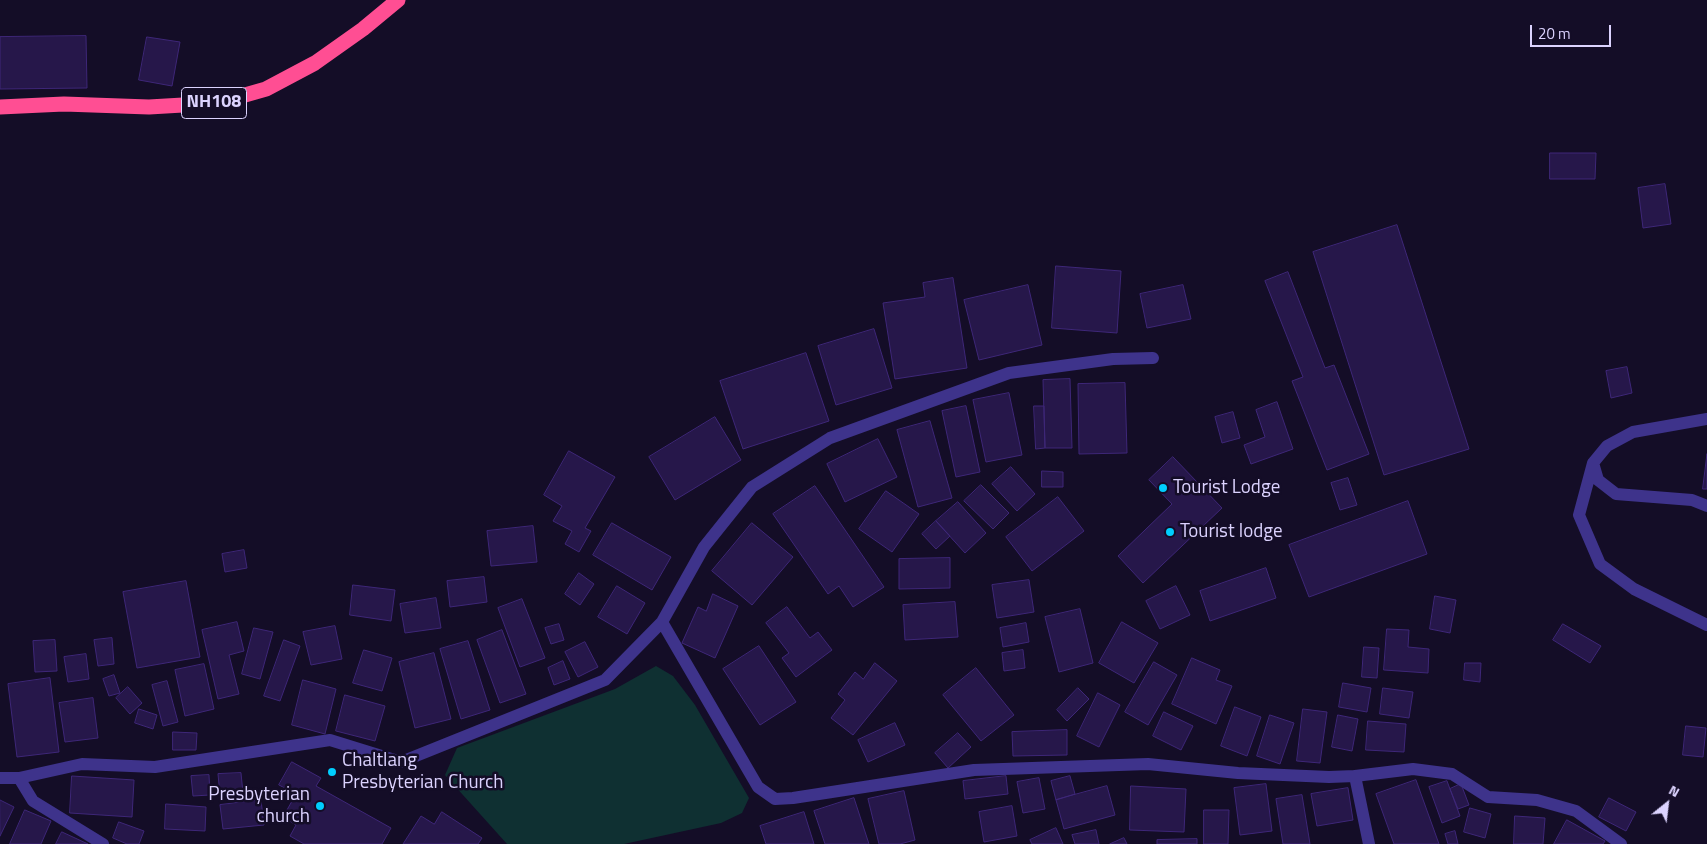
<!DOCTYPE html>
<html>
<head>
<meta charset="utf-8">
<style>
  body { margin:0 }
  #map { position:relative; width:1707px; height:844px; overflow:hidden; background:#140d27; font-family:"Titillium Web",sans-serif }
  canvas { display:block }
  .north { position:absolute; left:1642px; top:779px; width:50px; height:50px; -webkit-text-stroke:4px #140d27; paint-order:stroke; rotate:29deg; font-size:14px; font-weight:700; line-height:20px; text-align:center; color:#dcd3ff }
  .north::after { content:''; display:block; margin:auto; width:18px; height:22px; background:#dcd3ff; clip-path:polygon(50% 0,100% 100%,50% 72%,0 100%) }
  .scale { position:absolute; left:1530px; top:25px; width:81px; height:22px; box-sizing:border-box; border:2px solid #dcd3ff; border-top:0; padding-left:6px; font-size:15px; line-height:18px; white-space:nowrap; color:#dcd3ff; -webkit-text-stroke:4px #140d27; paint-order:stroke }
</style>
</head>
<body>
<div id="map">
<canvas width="1707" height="844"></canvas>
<div class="north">N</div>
<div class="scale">20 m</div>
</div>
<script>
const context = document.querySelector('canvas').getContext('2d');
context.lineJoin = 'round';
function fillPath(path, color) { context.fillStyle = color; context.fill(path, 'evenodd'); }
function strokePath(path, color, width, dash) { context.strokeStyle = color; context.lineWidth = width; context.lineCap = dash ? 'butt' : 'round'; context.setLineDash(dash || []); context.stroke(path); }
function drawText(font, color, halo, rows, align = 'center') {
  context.font = font + ' "Titillium Web",sans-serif'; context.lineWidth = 5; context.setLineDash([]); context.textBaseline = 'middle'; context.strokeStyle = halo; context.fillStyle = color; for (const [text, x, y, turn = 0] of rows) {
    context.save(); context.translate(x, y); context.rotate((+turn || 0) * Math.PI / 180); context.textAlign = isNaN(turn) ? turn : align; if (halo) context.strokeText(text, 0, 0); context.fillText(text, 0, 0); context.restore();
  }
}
const green = new Path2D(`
  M656,666L673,676L695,705L749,798L742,813L721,823L624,844H507L445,775L457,748L615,689Z`);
const building = new Path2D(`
  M86,36L87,88L0,89V37Z
  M147,37L180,42L172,86L139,80Z
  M1550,153H1596L1595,179H1550Z
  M1665,184L1671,224L1643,228L1638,188Z
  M1397,225L1469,449L1384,475L1313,252Z
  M1056,266L1121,271L1117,333L1052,328Z
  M1288,272L1325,368L1334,365L1369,454L1327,470L1292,381L1303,377L1265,281Z
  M953,278L967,368L895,379L883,303L925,297L923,283Z
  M1028,285L1042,345L979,360L964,300Z
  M1183,285L1191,319L1147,328L1140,294Z
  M874,329L892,388L836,405L818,346Z
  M806,353L829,421L743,449L720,381Z
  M1627,367L1632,393L1611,398L1606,371Z
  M1070,379L1072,448H1045L1043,380Z
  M1125,383L1127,453L1079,454L1078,384Z
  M1009,393L1022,455L986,462L973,400Z
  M1277,402L1293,449L1251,464L1244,445L1265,437L1256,410Z
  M966,406L980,472L956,477L942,411Z
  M1034,406H1044L1045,448L1036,449Z
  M1233,412L1240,438L1222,443L1215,417Z
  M715,417L741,460L675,500L649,457Z
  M930,421L952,498L918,507L897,430Z
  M878,439L897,477L845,502L827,464Z
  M569,451L615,477L585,528L591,531L579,552L565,544L572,531L553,521L562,506L544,495Z
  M1707,454V489H1703Z
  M1173,457L1222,508L1143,583L1118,556L1172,504L1149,480Z
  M1011,467L1035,494L1017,511L992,484Z
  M1042,471L1063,472V487H1042Z
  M1348,478L1357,505L1340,510L1331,483Z
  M981,485L1009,513L993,529L964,501Z
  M815,486L884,587L853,607L839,586L828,594L773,514Z
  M886,491L919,514L892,552L859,529Z
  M1058,497L1084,531L1032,571L1006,537Z
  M1408,501L1427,554L1309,597L1289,545Z
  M958,502L986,533L965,553L936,521Z
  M936,521L950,536L936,549L922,534Z
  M612,523L671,557L652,590L593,555Z
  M752,523L793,557L752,605L712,571Z
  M533,526L537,562L491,566L487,531Z
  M244,550L247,568L225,572L222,554Z
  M950,558V588L899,589V559Z
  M1266,568L1276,598L1210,621L1200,591Z
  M579,573L594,584L580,605L565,594Z
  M484,577L487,602L450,607L447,581Z
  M1029,580L1034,612L997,618L992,585Z
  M186,581L200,657L137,668L123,592Z
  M353,585L395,590L391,621L350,615Z
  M617,586L645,603L627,634L598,617Z
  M1176,586L1190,615L1160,629L1146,601Z
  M713,594L738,606L715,658L682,643L698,607L706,611Z
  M1435,596L1456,600L1450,633L1430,629Z
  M436,598L441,628L405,633L400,604Z
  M522,599L545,658L520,667L498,608Z
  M955,602L958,637L905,640L903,605Z
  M787,607L810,638L818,632L832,650L796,677L782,658L789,653L766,623Z
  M1080,609L1093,663L1059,672L1045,617Z
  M237,622L244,651L229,655L239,694L218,699L202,630Z
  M1122,622L1158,643L1134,683L1099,663Z
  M1026,623L1029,642L1003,647L1000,628Z
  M559,624L564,640L551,644L545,628Z
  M1563,624L1601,646L1590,663L1553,640Z
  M335,626L342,659L311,665L303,632Z
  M254,628L273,632L260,679L242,674Z
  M1387,629L1409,630L1408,647L1429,649L1428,673L1384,670Z
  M502,630L526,694L500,703L477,640Z
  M112,638L114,664L98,666L94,640Z
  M55,640L57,671L35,672L33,641Z
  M284,640L300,646L280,701L264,696Z
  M468,641L490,710L461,719L440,649Z
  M585,642L598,667L578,677L565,652Z
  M759,646L796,702L760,725L723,669Z
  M1364,647L1379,648L1377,678L1362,677Z
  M364,650L392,658L382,691L353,683Z
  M1023,650L1025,668L1004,671L1002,653Z
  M434,653L451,719L415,728L399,662Z
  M86,654L89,679L68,682L64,657Z
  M1192,658L1220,670L1216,680L1232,686L1216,724L1172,704Z
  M563,661L570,679L554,685L548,668Z
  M1154,662L1177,675L1148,725L1125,712Z
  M875,663L897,681L853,735L831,718L845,700L838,694L855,672L863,679Z
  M1465,663H1481L1480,682L1464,680Z
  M204,664L214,709L185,716L175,670Z
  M976,668L1014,715L981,741L943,695Z
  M114,675L120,693L109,696L103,679Z
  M50,678L59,752L17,757L8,684Z
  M303,680L336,689L325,734L292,725Z
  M167,681L178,722L163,726L152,685Z
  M1343,683L1371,688L1367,712L1339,707Z
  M128,687L142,703L130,714L116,698Z
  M1078,688L1089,699L1067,721L1057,710Z
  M1383,688L1413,692L1409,718L1380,714Z
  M1098,693L1120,705L1099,747L1077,736Z
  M345,695L385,706L375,741L336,731Z
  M93,698L98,738L65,742L59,703Z
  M1235,707L1261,717L1247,756L1221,746Z
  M139,709L157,715L153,729L135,723Z
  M1303,709L1327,712L1320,763L1297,761Z
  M1164,712L1193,726L1181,750L1153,736Z
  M1270,715L1294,723L1280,764L1257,756Z
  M1338,715L1358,719L1352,751L1332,747Z
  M1368,721L1406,724L1404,752L1366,750Z
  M895,723L905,745L868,762L858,740Z
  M1686,726L1706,728L1703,757L1683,755Z
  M1067,730V755L1013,756L1012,732Z
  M173,732L197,733L196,750H173Z
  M958,733L971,747L948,768L935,753Z
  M292,762L321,778L316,786L391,828L382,844H304L290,836L296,825L283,817L296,794L279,785Z
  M241,773L243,793L220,795L218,774Z
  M209,775L210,795L193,796L191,776Z
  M72,776L134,780L132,817L70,813Z
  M1006,776L1008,794L965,799L963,781Z
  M1070,776L1075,794L1056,800L1051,781Z
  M1039,778L1045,809L1023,813L1017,782Z
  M1416,780L1439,844H1394L1376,794Z
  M1447,781L1460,816L1442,823L1429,787Z
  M1266,784L1272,831L1240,835L1234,788Z
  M1461,784L1469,805L1458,809L1450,789Z
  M1107,786L1115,815L1064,829L1056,800Z
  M1131,786L1186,789L1184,832L1130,830Z
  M1348,788L1353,820L1317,826L1311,794Z
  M904,791L915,840L900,844H879L868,799Z
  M1302,795L1310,844H1283L1276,799Z
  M854,798L869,844H825L814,811Z
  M1609,798L1636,812L1626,831L1599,817Z
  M0,800L14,807L0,836Z
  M261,800L264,825L223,829L220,805Z
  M166,804L206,807L205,831L165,829Z
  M1012,806L1017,836L984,842L979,812Z
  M1470,808L1491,814L1485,838L1464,832Z
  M25,810L51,821L41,844H10Z
  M1204,810H1229L1228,844H1204Z
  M442,812L482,838L478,844H403L421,816L434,824Z
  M804,812L814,844H766L760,826Z
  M1515,816L1545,818L1543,844H1514Z
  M1567,820L1605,841L1603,844H1554Z
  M119,822L144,831L139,844H127L113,838Z
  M1056,828L1063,844H1032L1030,840Z
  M1096,830L1099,844H1075L1072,835Z
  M1455,831L1458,844H1448L1445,834Z
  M62,832L88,844H56Z
  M1124,838L1127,844H1110Z
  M1197,839V844H1157V840Z`);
const street = new Path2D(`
  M1707,419L1633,432L1607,446L1593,463L1598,480L1616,494L1692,500L1707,506
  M1593,463L1579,515L1600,564L1634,589L1707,625
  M662,622L758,787L775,799L793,798L974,770L1148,764L1238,773L1329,777L1355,776L1413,769L1452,774L1488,797L1537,800L1576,811L1621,844
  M1355,776L1369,844
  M0,778H19L33,801L103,844
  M19,778L82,764L155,767L330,740L401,762L605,680L662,622L704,547L752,487L830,438L1009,373L1113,359L1153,358`);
const highway = new Path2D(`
  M0,107L64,104L149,107L217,103L266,89L315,63L363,29L398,0`);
const markers = [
  [1163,488,5,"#00cefe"],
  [1170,532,5,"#00cefe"],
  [332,772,5,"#00cefe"],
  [320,806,5,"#00cefe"]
];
const shields = [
  [214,103,65]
];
const shieldNames = [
  ["NH108",214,103]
];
const poiNames = [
  ["Tourist Lodge",1173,488],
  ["Tourist lodge",1180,532],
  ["Chaltlang",342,761],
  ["Presbyterian Church",342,783],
  ["Presbyterian",310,795,"right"],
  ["church",310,817,"right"]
];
fillPath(green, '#0f3032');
fillPath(building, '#26174a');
strokePath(building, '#3e2778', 1);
strokePath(street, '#3e338b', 12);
strokePath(highway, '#ff4e93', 15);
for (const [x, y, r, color] of markers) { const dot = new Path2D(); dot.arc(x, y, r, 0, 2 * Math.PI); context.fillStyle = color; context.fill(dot); strokePath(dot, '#140d27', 2); }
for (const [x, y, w] of shields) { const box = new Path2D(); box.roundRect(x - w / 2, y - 15.5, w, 31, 4); context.fillStyle = '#140d27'; context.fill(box); strokePath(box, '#dcd3ff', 1); }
drawText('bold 18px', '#dcd3ff', null, shieldNames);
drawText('19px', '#dcd3ff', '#140d27', poiNames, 'left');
</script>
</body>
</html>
